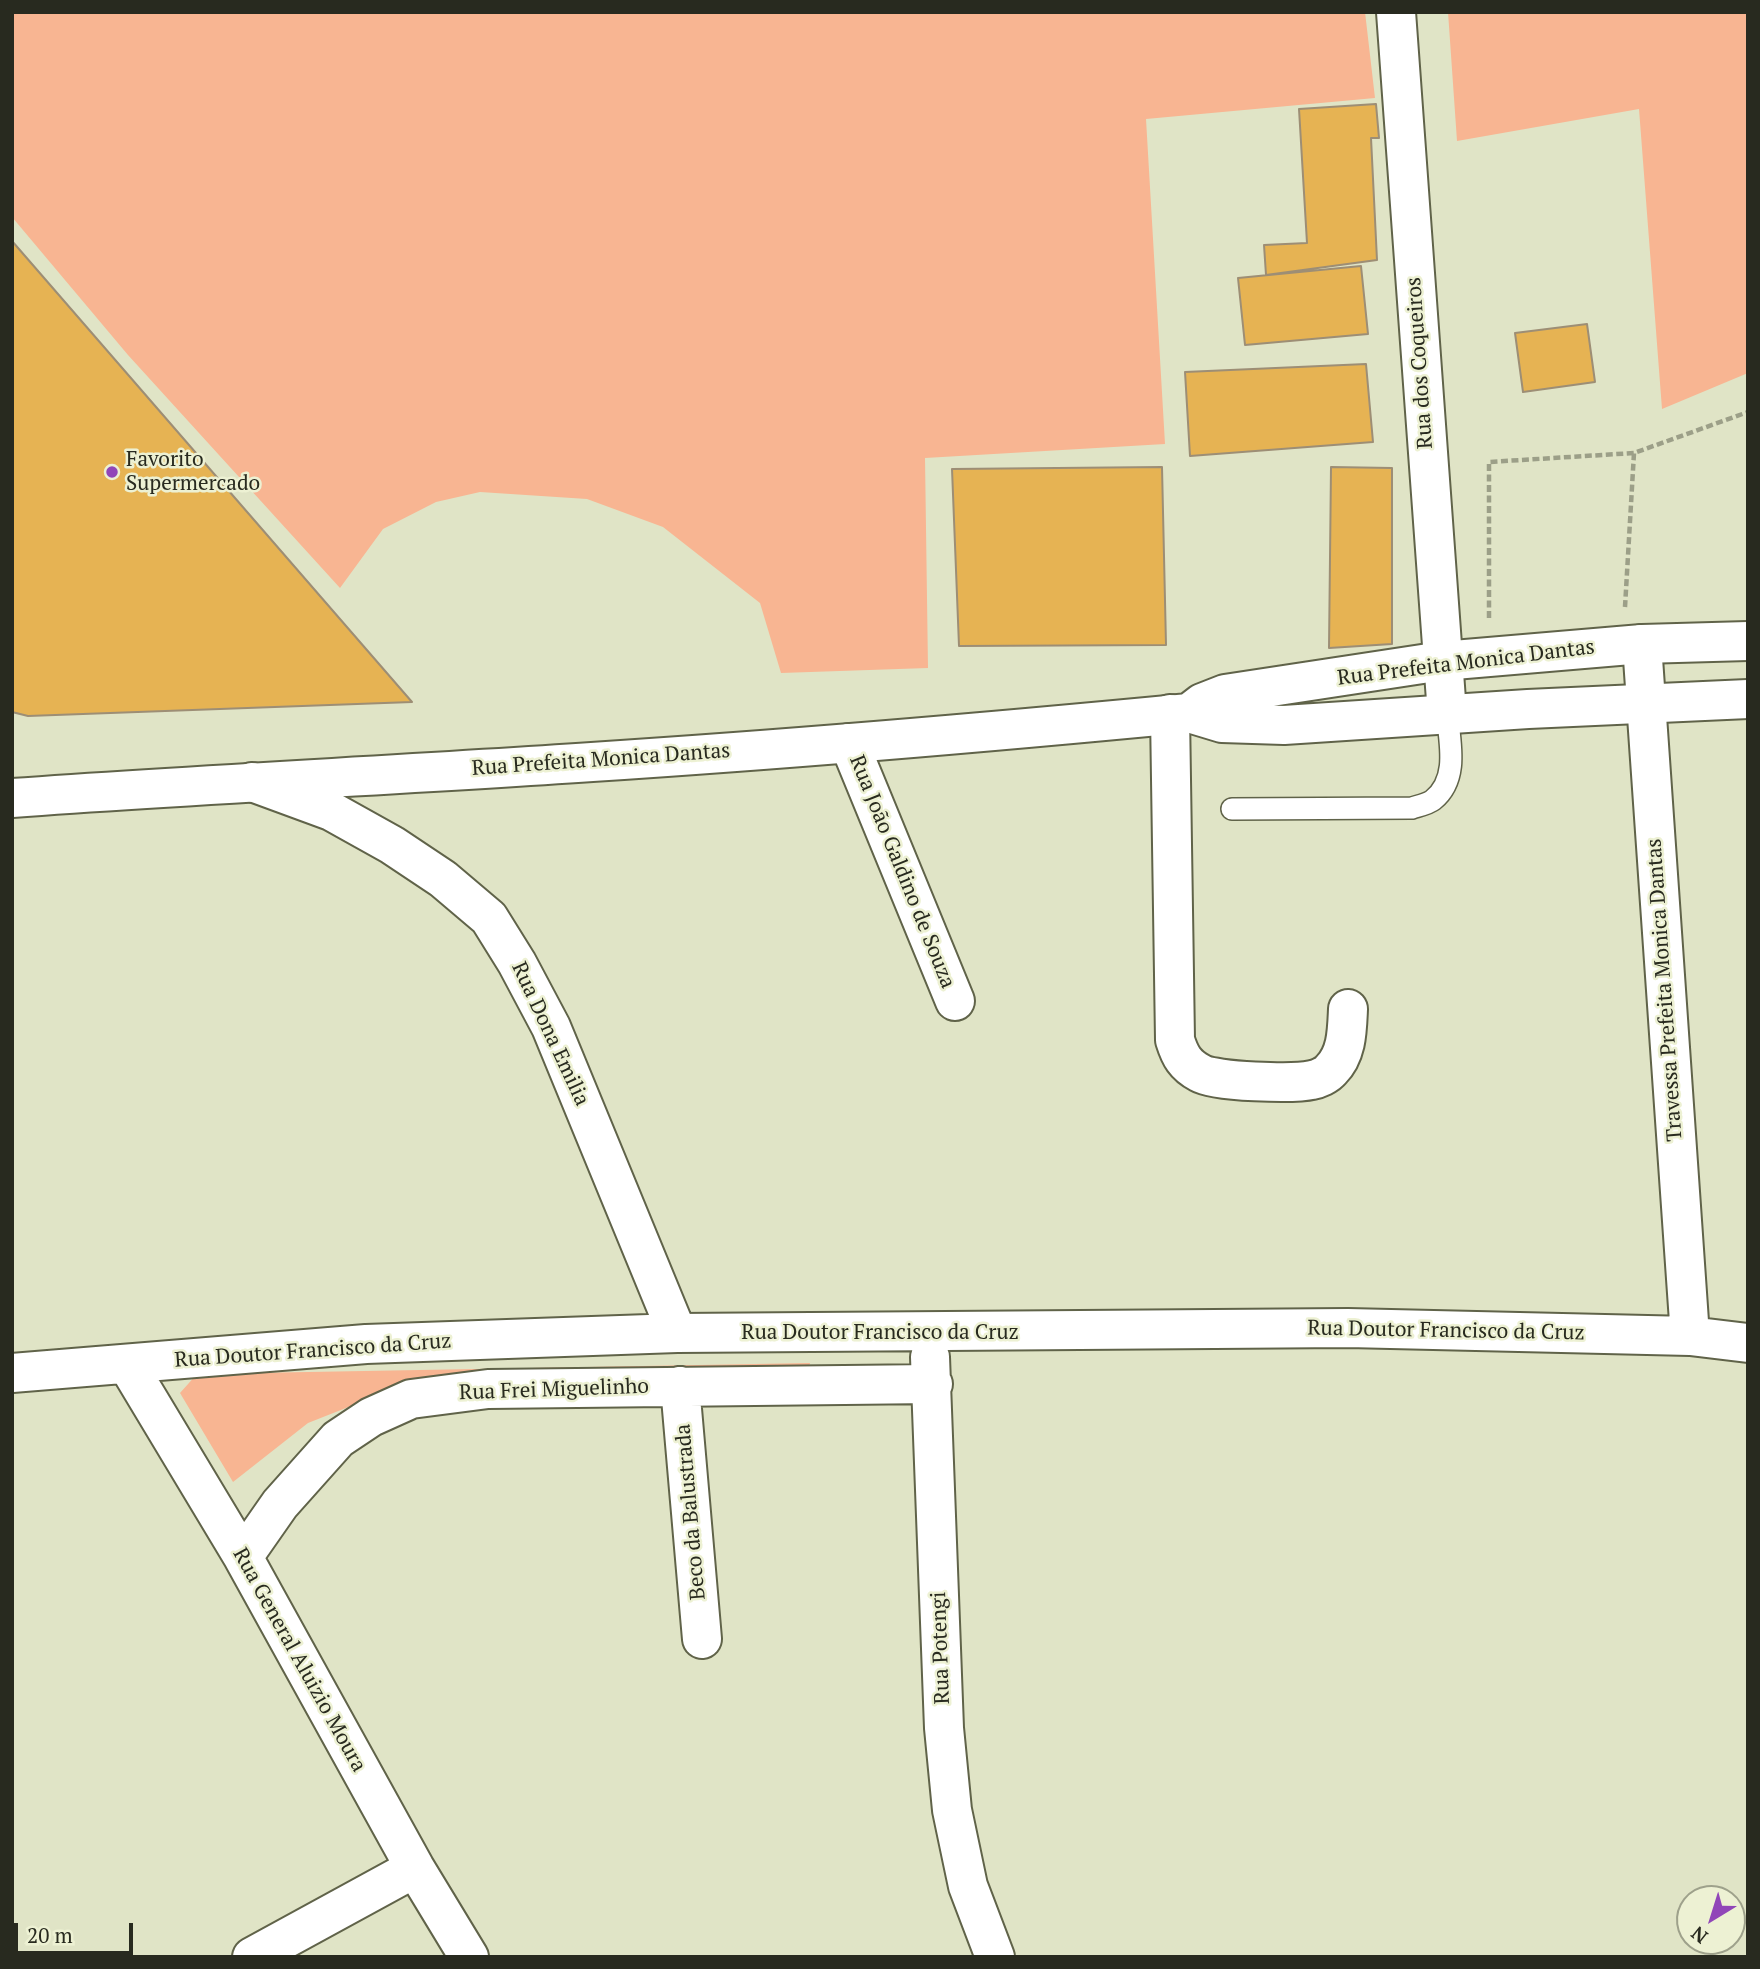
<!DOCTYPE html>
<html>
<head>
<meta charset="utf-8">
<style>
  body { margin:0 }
  #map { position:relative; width:1760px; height:1969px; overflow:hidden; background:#e0e4c6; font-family:"PT Serif",serif }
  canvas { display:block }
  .frame { position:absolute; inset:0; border:14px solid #282a1f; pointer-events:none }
  .north { position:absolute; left:1676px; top:1885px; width:70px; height:70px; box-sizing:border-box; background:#edf1d3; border:2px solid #9ea18b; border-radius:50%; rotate:218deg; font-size:19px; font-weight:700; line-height:28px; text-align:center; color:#282a1f }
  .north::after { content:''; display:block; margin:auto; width:24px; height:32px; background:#9146b8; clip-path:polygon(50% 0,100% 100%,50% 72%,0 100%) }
  .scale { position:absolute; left:14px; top:1923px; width:119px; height:32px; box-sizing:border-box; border:4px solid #282a1f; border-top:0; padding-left:9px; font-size:21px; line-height:24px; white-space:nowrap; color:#282a1f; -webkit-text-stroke:5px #edf1d3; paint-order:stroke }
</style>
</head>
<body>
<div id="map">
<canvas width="1760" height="1969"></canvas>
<div class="frame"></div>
<div class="north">N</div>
<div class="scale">20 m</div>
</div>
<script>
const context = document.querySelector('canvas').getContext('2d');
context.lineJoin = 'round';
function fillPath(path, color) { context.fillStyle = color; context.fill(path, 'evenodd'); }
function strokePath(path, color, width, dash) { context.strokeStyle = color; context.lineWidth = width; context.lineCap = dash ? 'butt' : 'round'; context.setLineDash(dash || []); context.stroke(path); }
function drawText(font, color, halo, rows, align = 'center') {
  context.font = font + ' "PT Serif",serif'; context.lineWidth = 5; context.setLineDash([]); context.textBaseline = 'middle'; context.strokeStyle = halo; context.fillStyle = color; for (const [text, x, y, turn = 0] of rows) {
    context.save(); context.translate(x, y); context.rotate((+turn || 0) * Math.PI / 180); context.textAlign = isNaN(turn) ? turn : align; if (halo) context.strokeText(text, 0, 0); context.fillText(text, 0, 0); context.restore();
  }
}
const green = new Path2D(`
  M12,12H1365L1375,98L1146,119L1165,444L925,458L928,668L781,673L760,603L663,527L587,499L480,492L436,502L383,529L340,588L128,355L12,217Z
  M1448,12H1748V373L1662,409L1639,109L1457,141Z
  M810,1363L807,1376L404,1385L308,1423L233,1482L180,1393L197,1374Z`);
const building = new Path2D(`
  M1376,104L1379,138H1371L1377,260L1266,275L1264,245L1307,243L1299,109Z
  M12,241L412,702L28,716L12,712Z
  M1361,266L1368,334L1245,345L1238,278Z
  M1587,324L1595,382L1523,392L1515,333Z
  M1366,364L1373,442L1190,456L1185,372Z
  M1162,467L1166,645L959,646L952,469Z
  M1331,467L1392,468V644L1329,648Z`);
const path = new Path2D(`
  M1625,607L1634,453
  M1489,618V462L1634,453L1748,412`);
const service = new Path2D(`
  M1232,809L1412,808C1418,806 1428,804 1433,800C1459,779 1450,743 1447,714`);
const minor = new Path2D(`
  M1642,644L1690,1336
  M1170,714L1175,1040C1180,1056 1185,1065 1200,1073C1215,1082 1294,1084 1312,1080C1318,1079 1327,1075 1331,1070C1347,1054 1347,1031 1348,1009
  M849,743L955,1001
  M252,782L331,811L392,845L443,879L489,918L517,963L551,1027L677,1333
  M930,1357L944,1728L952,1810L968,1886L995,1957
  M127,1364L243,1557L415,1868L469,1957
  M12,1373L366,1344L677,1333L1348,1328L1690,1336L1748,1343
  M680,1386L702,1639
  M243,1557L280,1504L338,1439L371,1417L411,1399L488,1389L933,1384
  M252,1957L415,1868`);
const tertiary = new Path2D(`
  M1396,12L1447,714`);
const secondary = new Path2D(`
  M1189,713L1202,703L1225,694L1442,661L1642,644L1748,641
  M12,798C206,784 399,775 592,762C792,749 991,732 1189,713L1222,723L1284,725L1528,709L1748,699`);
const markers = [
  [112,472,7,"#9146b8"]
];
const streetNames = [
  ["Rua dos Coqueiros",1420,363,-94],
  ["Rua Prefeita Monica Dantas",1466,663,-7],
  ["Rua Prefeita Monica Dantas",601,760,-4],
  ["Rua João Galdino de Souza",902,872,68],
  ["Travessa Prefeita Monica Dantas",1665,990,-94],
  ["Rua Dona Emilia",550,1034,65],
  ["Rua Doutor Francisco da Cruz",1446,1331,1],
  ["Rua Doutor Francisco da Cruz",880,1333],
  ["Rua Doutor Francisco da Cruz",313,1351,-4],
  ["Rua Frei Miguelinho",554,1390,-2],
  ["Beco da Balustrada",691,1512,-95],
  ["Rua Potengi",941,1648,-92],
  ["Rua General Aluizio Moura",299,1660,61]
];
const poiNames = [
  ["Favorito",126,460],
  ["Supermercado",126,484]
];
fillPath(green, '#f8b592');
fillPath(building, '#e6b353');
strokePath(building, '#9d8e75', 2);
strokePath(service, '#606349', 24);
strokePath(minor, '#606349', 42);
strokePath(tertiary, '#606349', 42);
strokePath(secondary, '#606349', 42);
strokePath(path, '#9c9f88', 4.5, [7, 3.5]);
strokePath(service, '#fff', 21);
strokePath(minor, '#fff', 38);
strokePath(tertiary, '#fff', 38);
strokePath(secondary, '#fff', 38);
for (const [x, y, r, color] of markers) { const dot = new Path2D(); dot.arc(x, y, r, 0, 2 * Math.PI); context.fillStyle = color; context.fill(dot); strokePath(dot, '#edf1d3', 2.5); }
drawText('21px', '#282a1f', '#edf1d3', streetNames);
drawText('21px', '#282a1f', '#edf1d3', poiNames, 'left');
</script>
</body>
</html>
